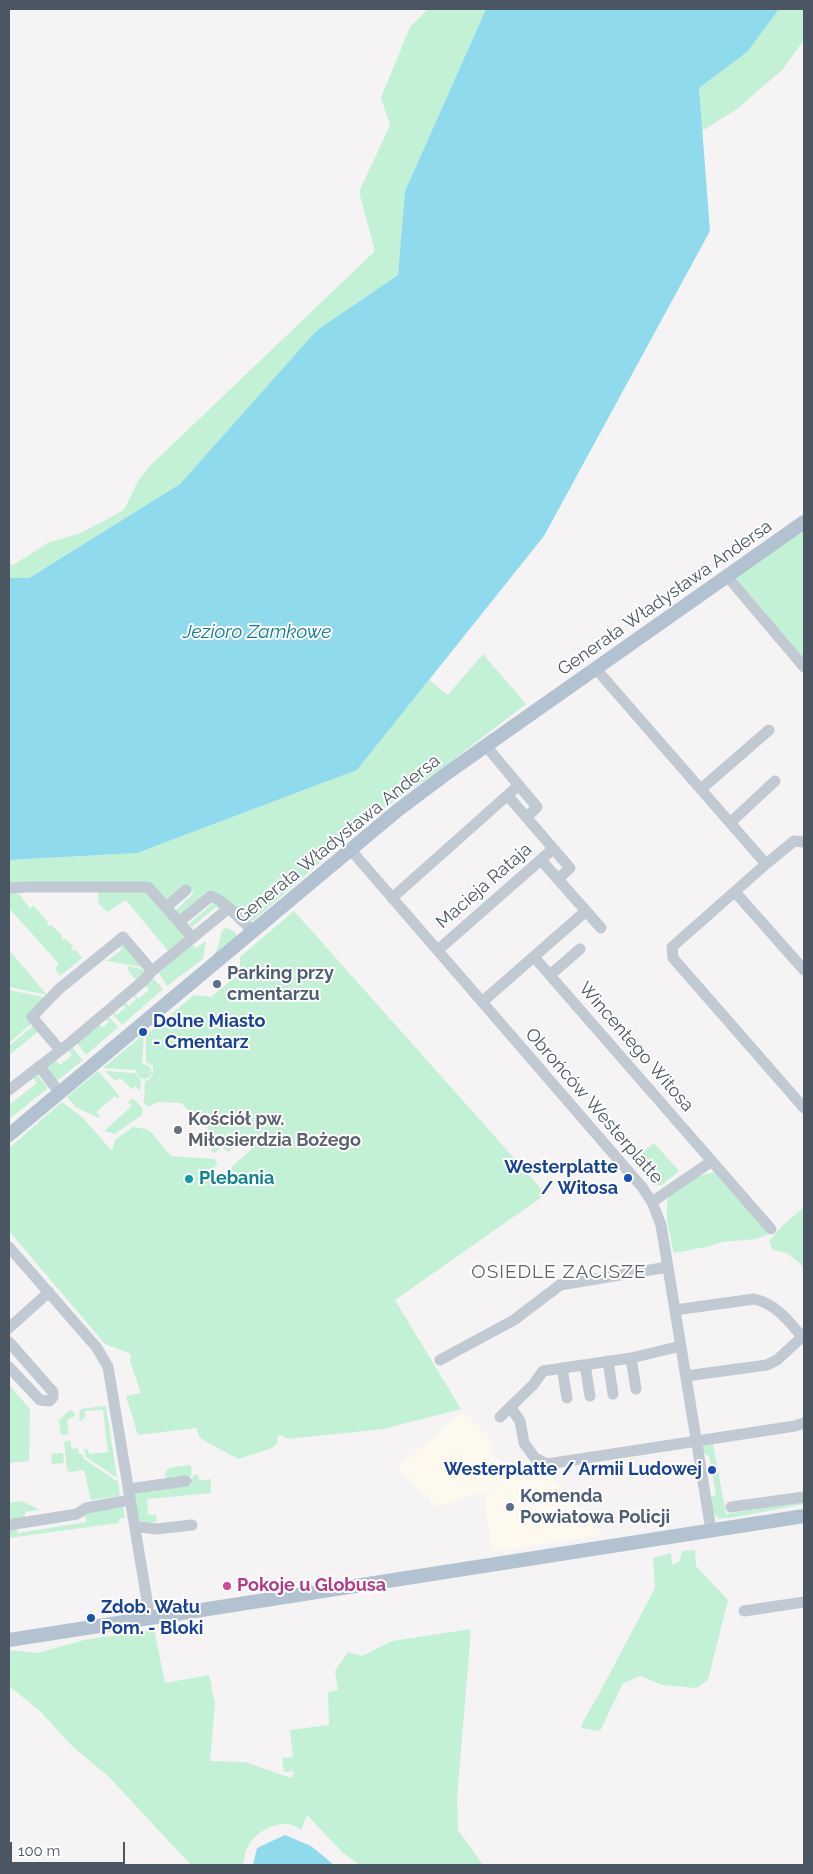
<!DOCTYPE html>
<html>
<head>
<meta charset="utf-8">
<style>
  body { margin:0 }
  #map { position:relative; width:813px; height:1874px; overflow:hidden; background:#f5f3f3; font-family:Raleway,sans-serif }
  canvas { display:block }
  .frame { position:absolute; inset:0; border:10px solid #4a5661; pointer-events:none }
  .scale { position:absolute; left:10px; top:1842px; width:115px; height:22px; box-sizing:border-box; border:2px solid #4a5661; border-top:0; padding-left:6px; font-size:15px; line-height:18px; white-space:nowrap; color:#4a5661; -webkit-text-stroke:4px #fff; paint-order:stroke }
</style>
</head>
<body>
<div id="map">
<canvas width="813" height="1874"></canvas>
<div class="frame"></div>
<div class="scale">100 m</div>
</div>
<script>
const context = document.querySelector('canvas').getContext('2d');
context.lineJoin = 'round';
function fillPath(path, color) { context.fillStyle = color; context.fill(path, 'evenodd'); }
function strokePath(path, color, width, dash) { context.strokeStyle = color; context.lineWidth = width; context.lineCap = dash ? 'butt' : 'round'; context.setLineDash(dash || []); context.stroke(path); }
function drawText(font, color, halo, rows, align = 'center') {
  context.font = font + ' Raleway,sans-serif'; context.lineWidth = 4; context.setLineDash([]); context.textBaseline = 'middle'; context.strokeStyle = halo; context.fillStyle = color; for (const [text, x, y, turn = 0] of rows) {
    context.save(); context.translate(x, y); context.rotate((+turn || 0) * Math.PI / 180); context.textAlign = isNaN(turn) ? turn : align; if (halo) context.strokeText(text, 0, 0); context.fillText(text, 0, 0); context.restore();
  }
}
const commercial = new Path2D(`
  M463,1411L493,1441L490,1452L527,1480L551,1475L603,1535L492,1552L486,1511L487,1491L438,1507L397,1468Z`);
const green = new Path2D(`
  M428,9H486L405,191L398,275L317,330L180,484L29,578H9V564L13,565L48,543L81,533L124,510L138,481L150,466L375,251L359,192L390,125L381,98L410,27Z
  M779,9H804V40L782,70L737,109L702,131L699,88L746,52Z
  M804,522V659L732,573Z
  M483,654L526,704L441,769L376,814L253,921H250L214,895L181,917L173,909L174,907L176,910L194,893L188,886L184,885L165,900L149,883L9,886V860L137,853L357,770L429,680L448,695Z
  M98,890H140L149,894L184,935L186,941L168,951L126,900L107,912L99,904Z
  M9,892L19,894L30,909L33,905L48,922L47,924L49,926L51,925C55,929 59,932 63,936L61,938L63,940L65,939L73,946L71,948L73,951L75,949L82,958L60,976L55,969L59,964L9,908Z
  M213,903L220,907L219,910L216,907L192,927L189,924Z
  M294,911L546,1194L395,1300L461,1409L383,1429L287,1439L281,1435L277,1437V1444L272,1448L238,1459L200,1438L196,1428L138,1435L126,1396L141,1393L130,1361L131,1354L105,1344L9,1231V1148L62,1102L83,1118L112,1151L115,1140L133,1127L146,1129L151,1132L171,1156L214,1159L218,1163L211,1171L219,1178L254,1147L245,1138L228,1152L221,1147L215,1153L211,1151L213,1134L181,1103L157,1102L149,1107L144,1103L145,1081L149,1080L153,1073V1066L146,1062V1035L194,995L211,997L240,973V957Z
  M227,928L235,932L237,938L215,956L214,954C220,947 219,937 223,929Z
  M206,941L203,959L167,986L159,973L192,944L196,948Z
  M122,945L125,946L145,968L103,960H108L123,949L116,947Z
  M9,950L47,995L9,987Z
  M128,966L144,970L143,974L137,981L128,970Z
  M153,978L163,989L122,1025L112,1013L114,1012L117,1015L125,1008L122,1004L125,1002L129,1006L136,999L133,996L134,994L138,999L149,990L145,985Z
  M9,990L48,998L32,1023L9,1043Z
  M108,1016L118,1027L86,1055L76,1042L98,1024L102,1028L109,1022L105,1018Z
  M34,1025L39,1031L9,1055V1046Z
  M144,1034L142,1063L150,1067L152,1073C148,1083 137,1080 136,1070L103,1068Z
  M72,1047L83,1060L57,1081L46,1067L55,1060L60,1065L72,1055L68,1050Z
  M98,1071L119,1095V1099L115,1096L96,1112L100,1116L99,1118L76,1107L67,1097Z
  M105,1071L135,1073L141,1081L140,1091L135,1086L132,1089L120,1078L115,1081Z
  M37,1075L48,1088L9,1119V1105L37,1083L32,1077Z
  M133,1098L143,1109L142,1115L115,1134L104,1131L132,1106L128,1102Z
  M654,1143L679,1171L662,1185H653L633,1161Z
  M715,1172L769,1234L756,1239L723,1242L711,1246L674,1253C670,1234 663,1214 669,1194L699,1176Z
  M804,1207V1267L787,1253L773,1250L769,1242L780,1228Z
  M9,1385L30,1409L29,1461L9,1463Z
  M104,1406H106L117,1478L86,1457L84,1449H88L89,1454L108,1452L103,1410L85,1411V1418L80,1421L79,1412L81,1409Z
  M70,1410L74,1412L75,1416L67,1420L69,1434L61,1435L59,1420Z
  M70,1440L72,1449L78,1448L79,1454H82L84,1459L118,1482L120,1496L91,1500L84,1470L70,1472L67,1470L64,1442Z
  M703,1441L713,1443L726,1514L804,1502V1504L736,1517L719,1519L712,1512L711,1497L716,1495L709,1456L703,1453Z
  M63,1453L64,1463L52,1464L51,1454Z
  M188,1465L191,1466L192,1475L185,1478L166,1481L165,1473L169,1468Z
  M194,1475H198L199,1481L211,1479V1493L147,1499L148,1515H156L157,1521L149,1523L137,1520L133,1498L136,1492L191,1485V1479Z
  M22,1501L40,1510L25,1512V1518L12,1520L9,1519V1503Z
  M123,1506L125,1517L120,1519L118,1523L9,1538L10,1529L16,1527L18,1533L86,1522L85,1514L88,1511Z
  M695,1550L696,1566L728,1600L708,1680L696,1688L662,1685L641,1676L623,1683L600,1731L581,1728L583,1722L600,1692L655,1588L653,1558L671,1553L672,1565L679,1562L682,1551Z
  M154,1629L165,1683L209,1675L215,1704L210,1761L245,1762L291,1778L295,1771L284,1772L282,1758L293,1757L290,1730L329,1725L328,1692L338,1690L335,1671L348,1652L362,1656L392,1641L471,1629L457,1799L458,1830L483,1865H360L343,1853L307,1815L301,1830C285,1816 258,1829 248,1846C245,1851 244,1860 243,1865H191L108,1776L74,1748L39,1710L9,1686V1650L38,1653L84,1640Z`);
const water = new Path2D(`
  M486,9H779L747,52L699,88L710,231L544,536L357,770L137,853L9,860V578H29L180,484L317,330L398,275L405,191Z
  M285,1835L311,1846L334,1865H253L257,1848Z`);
const minor = new Path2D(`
  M727,576L804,667
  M596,669L766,864L672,947L673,958L804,1108
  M486,746L537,807L527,817
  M701,789L769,730
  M508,796L570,868L558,879
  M730,823L775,781
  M350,849L642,1187L652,1202L661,1225L711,1530
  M541,860L601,928
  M766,864L794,841L804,842
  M9,888L27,887H148L193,938
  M735,892L804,970
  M392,898L519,785
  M166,907L186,890
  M179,922L211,896L219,900L229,908
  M438,950L553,849
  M534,957L771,1229
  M550,975L580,949
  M482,1002L586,911
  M60,1050L32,1017L59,989L123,937L152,971
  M39,1066L60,1093
  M9,1090L71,1042L143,981L152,971L229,908L253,931
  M652,1202L712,1161
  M9,1247L97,1348L108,1367L150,1618
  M675,1310L754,1299C777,1304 790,1323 804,1339
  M9,1328L49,1292
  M9,1342L53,1392V1397L49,1401L40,1400L9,1367
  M631,1358L636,1389
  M440,1360L514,1320L560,1285L668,1267
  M608,1361L613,1394
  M585,1365L590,1396
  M562,1368L567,1398
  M686,1376L767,1365L777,1360L802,1337
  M511,1408L520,1421L524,1443L535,1458L547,1464L795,1426L804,1423
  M500,1417L533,1385L543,1371L631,1358L681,1346
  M128,1489L186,1481
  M731,1507L804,1497
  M9,1525L77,1514L86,1508L130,1500
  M135,1528L141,1527L156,1529L192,1525
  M744,1611L804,1602`);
const major = new Path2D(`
  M9,1135L398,810L450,771L804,522
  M9,1640L804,1516`);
const markers = [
  [217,984,5,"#5c6f8a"],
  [143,1032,5,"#1a4fb4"],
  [178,1130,5,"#6b7280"],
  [628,1178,5,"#1a4fb4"],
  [189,1179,5,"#0f9aa8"],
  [712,1470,5,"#1a4fb4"],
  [510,1507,5,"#5c6f8a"],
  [227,1586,5,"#d1479c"],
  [91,1618,5,"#1a4fb4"]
];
const streetNames = [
  ["Generała Władysława Andersa",665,598,-35],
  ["Generała Władysława Andersa",338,839,-39],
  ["Macieja Rataja",484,886,-41],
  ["Wincentego Witosa",636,1047,49],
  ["Obrońców Westerplatte",594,1106,49]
];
const serviceNames = [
  ["Parking przy",227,974],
  ["cmentarzu",227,995],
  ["Komenda",520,1497],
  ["Powiatowa Policji",520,1518]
];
const transitNames = [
  ["Dolne Miasto",153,1022],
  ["- Cmentarz",153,1043],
  ["Westerplatte",618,1168,"right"],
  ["/ Witosa",618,1189,"right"],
  ["Westerplatte / Armii Ludowej",702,1470,"right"],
  ["Zdob. Wału",101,1608],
  ["Pom. - Bloki",101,1629]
];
const worshipNames = [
  ["Kościół pw.",188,1120],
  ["Miłosierdzia Bożego",188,1141]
];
const cultureNames = [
  ["Plebania",199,1179]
];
const hotelNames = [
  ["Pokoje u Globusa",237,1586]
];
const waterNames = [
  ["Jezioro Zamkowe",257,632]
];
const neighbourhoodNames = [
  ["OSIEDLE ZACISZE",559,1272]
];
fillPath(commercial, '#fdf9ef');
fillPath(green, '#c3f1d5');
fillPath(water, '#90daee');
strokePath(minor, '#c1cad2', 11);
strokePath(major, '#b3c2d1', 14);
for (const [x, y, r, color] of markers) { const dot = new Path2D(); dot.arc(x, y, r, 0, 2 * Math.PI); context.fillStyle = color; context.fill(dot); strokePath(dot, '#fff', 2); }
drawText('18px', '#4a5661', '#fff', streetNames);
drawText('bold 18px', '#4e5e75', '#fff', serviceNames, 'left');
drawText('bold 18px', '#164399', '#fff', transitNames, 'left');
drawText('bold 18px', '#5b616d', '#fff', worshipNames, 'left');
drawText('bold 18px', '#0d838f', '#fff', cultureNames, 'left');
drawText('bold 18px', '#b23c85', '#fff', hotelNames, 'left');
drawText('italic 19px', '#0c7c9b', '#fff', waterNames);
context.letterSpacing = '1px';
drawText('19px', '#5f6368', '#fff', neighbourhoodNames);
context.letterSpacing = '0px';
</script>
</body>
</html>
